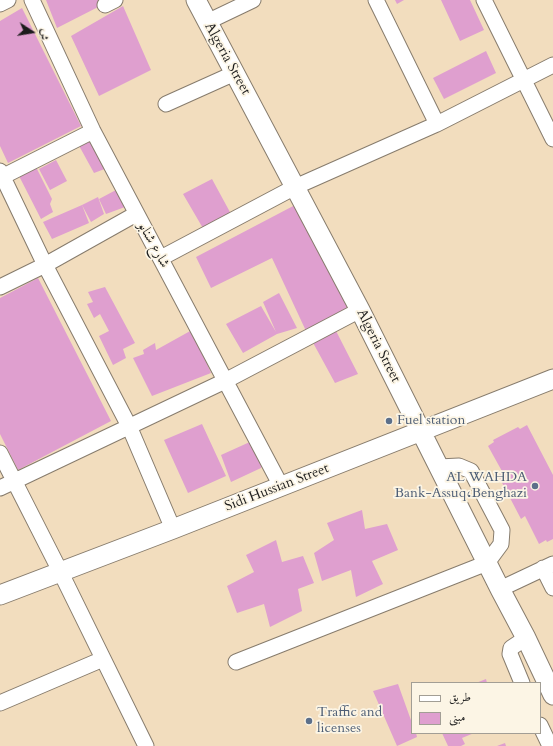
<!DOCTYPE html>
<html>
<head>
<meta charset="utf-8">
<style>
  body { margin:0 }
  #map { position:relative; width:553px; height:746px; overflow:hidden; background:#f2ddbe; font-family:Cardo,Amiri,serif }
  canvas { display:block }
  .legend { position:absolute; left:411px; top:682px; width:130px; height:52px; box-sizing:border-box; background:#fcf5e5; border:1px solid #a29e95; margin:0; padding:5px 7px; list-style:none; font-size:12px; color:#1c1c1c }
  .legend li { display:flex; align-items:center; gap:8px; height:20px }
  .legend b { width:20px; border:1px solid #a29e95 }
  .north { position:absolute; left:12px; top:12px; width:40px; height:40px; -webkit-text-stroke:3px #fcf5e5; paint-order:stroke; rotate:102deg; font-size:11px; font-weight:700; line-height:16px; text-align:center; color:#1c1c1c }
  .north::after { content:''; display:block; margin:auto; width:14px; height:18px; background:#1c1c1c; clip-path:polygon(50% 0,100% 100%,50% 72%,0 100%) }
</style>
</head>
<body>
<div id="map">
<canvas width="553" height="746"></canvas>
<ul class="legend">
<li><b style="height:5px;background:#fff"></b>طريق</li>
<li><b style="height:11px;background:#df9fcf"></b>مبنى</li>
</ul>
<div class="north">ش</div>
</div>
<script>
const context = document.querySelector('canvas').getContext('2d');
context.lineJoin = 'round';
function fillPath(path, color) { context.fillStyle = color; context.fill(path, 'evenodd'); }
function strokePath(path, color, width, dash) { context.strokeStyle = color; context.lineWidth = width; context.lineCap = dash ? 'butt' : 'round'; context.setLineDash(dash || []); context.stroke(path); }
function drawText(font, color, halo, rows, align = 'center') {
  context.font = font + ' Cardo,Amiri,serif'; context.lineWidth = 3.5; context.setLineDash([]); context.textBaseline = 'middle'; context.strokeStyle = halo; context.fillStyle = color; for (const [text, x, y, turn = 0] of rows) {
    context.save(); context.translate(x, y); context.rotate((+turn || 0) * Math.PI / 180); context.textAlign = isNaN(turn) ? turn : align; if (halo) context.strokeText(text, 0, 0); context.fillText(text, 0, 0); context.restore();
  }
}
const building = new Path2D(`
  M46,0H102L104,4L57,28Z
  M395,0H404L397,4Z
  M441,0H470L484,30L460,41Z
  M123,6L151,70L99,96L71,36Z
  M22,8L81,126L8,163L0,146V21Z
  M486,51L496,73L444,99L433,78Z
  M93,135L110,167L94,173L77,142Z
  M56,160L67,181L50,190L39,169Z
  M36,167L52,199L50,204L53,212L41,219L19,176Z
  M212,179L231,214L204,230L183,194Z
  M116,190L125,207L106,214L99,199Z
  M98,197L104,214L91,222L82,205Z
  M297,204L350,308L306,331L272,258L211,288L196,257Z
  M82,205L89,223L52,239L43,222Z
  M38,278L111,421L18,470L0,434V298Z
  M105,287L135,343L123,349L126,358L113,365L99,336L109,331L100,314L94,318L87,304L93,302L88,292Z
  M279,293L297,328L277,334L243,353L226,324L261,306L276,332L263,302Z
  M334,327L358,374L335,383L311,339Z
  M192,330L211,373L152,396L133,358L144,354L143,350L155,343L156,350Z
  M202,424L226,476L188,493L164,440Z
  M527,425L553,475V539L547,542L546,540L539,544L525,516L521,519L498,475L503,473L488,446L494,442L493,440L518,427L520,429Z
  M252,441L263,461L261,468L231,482L221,455Z
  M362,510L365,529L387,524L398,550L372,561L383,584L356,597L351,570L322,581L314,553L334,540L327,523Z
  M276,540L282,562L303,556L314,583L298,589L302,611L270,627L264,604L237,613L227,586L254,572L246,555Z
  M486,679L487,683H476Z
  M398,684L412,723V733H416L417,737L397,746L373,691Z
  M442,733H474L462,738L465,744L461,746H448Z
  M505,743L506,746H497Z`);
const minor = new Path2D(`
  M32,0L93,131L281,486
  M484,0L553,139
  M0,4L8,0
  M105,5L115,0
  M207,22L253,0
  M166,104L235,73
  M437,124L553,65
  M0,171L45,265L129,426L173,529
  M0,178L93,131
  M161,258L295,187L437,124L376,0
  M0,287L45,265L136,214
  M0,453L61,573L146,746
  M0,488L225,381L360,310
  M543,568L553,588
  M500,589L553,564
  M236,662L487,563L501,544L502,530L471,471L459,466L439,467
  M522,683L510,654L511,648L526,638
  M0,703L103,659
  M540,725L550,746`);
const major = new Path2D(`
  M196,0L360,310L500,589L526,638L553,695
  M0,595L173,529L553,379`);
const markers = [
  [389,421,4,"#5c6f8a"],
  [535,486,4,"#5c6f8a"],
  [309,721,4,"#5c6f8a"]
];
const streetNames = [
  ["Algeria Street",227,59,61],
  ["شارع شنابو",153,245,61],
  ["Algeria Street",378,346,63],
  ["Sidi Hussian Street",277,488,-21]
];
const serviceNames = [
  ["Fuel station",397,421],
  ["AL WAHDA",527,478,"right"],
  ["Bank-Assuq،Benghazi",527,494,"right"],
  ["Traffic and",317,713],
  ["licenses",317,729]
];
fillPath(building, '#df9fcf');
strokePath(minor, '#877c6d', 17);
strokePath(major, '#877c6d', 21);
strokePath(minor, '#fff', 15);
strokePath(major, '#fff', 19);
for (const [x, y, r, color] of markers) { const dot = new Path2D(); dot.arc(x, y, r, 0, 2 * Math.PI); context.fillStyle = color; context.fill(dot); strokePath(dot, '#fcf5e5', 1.5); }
drawText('14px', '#1c1c1c', '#fcf5e5', streetNames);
drawText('14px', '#4e5e75', '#fcf5e5', serviceNames, 'left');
</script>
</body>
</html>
